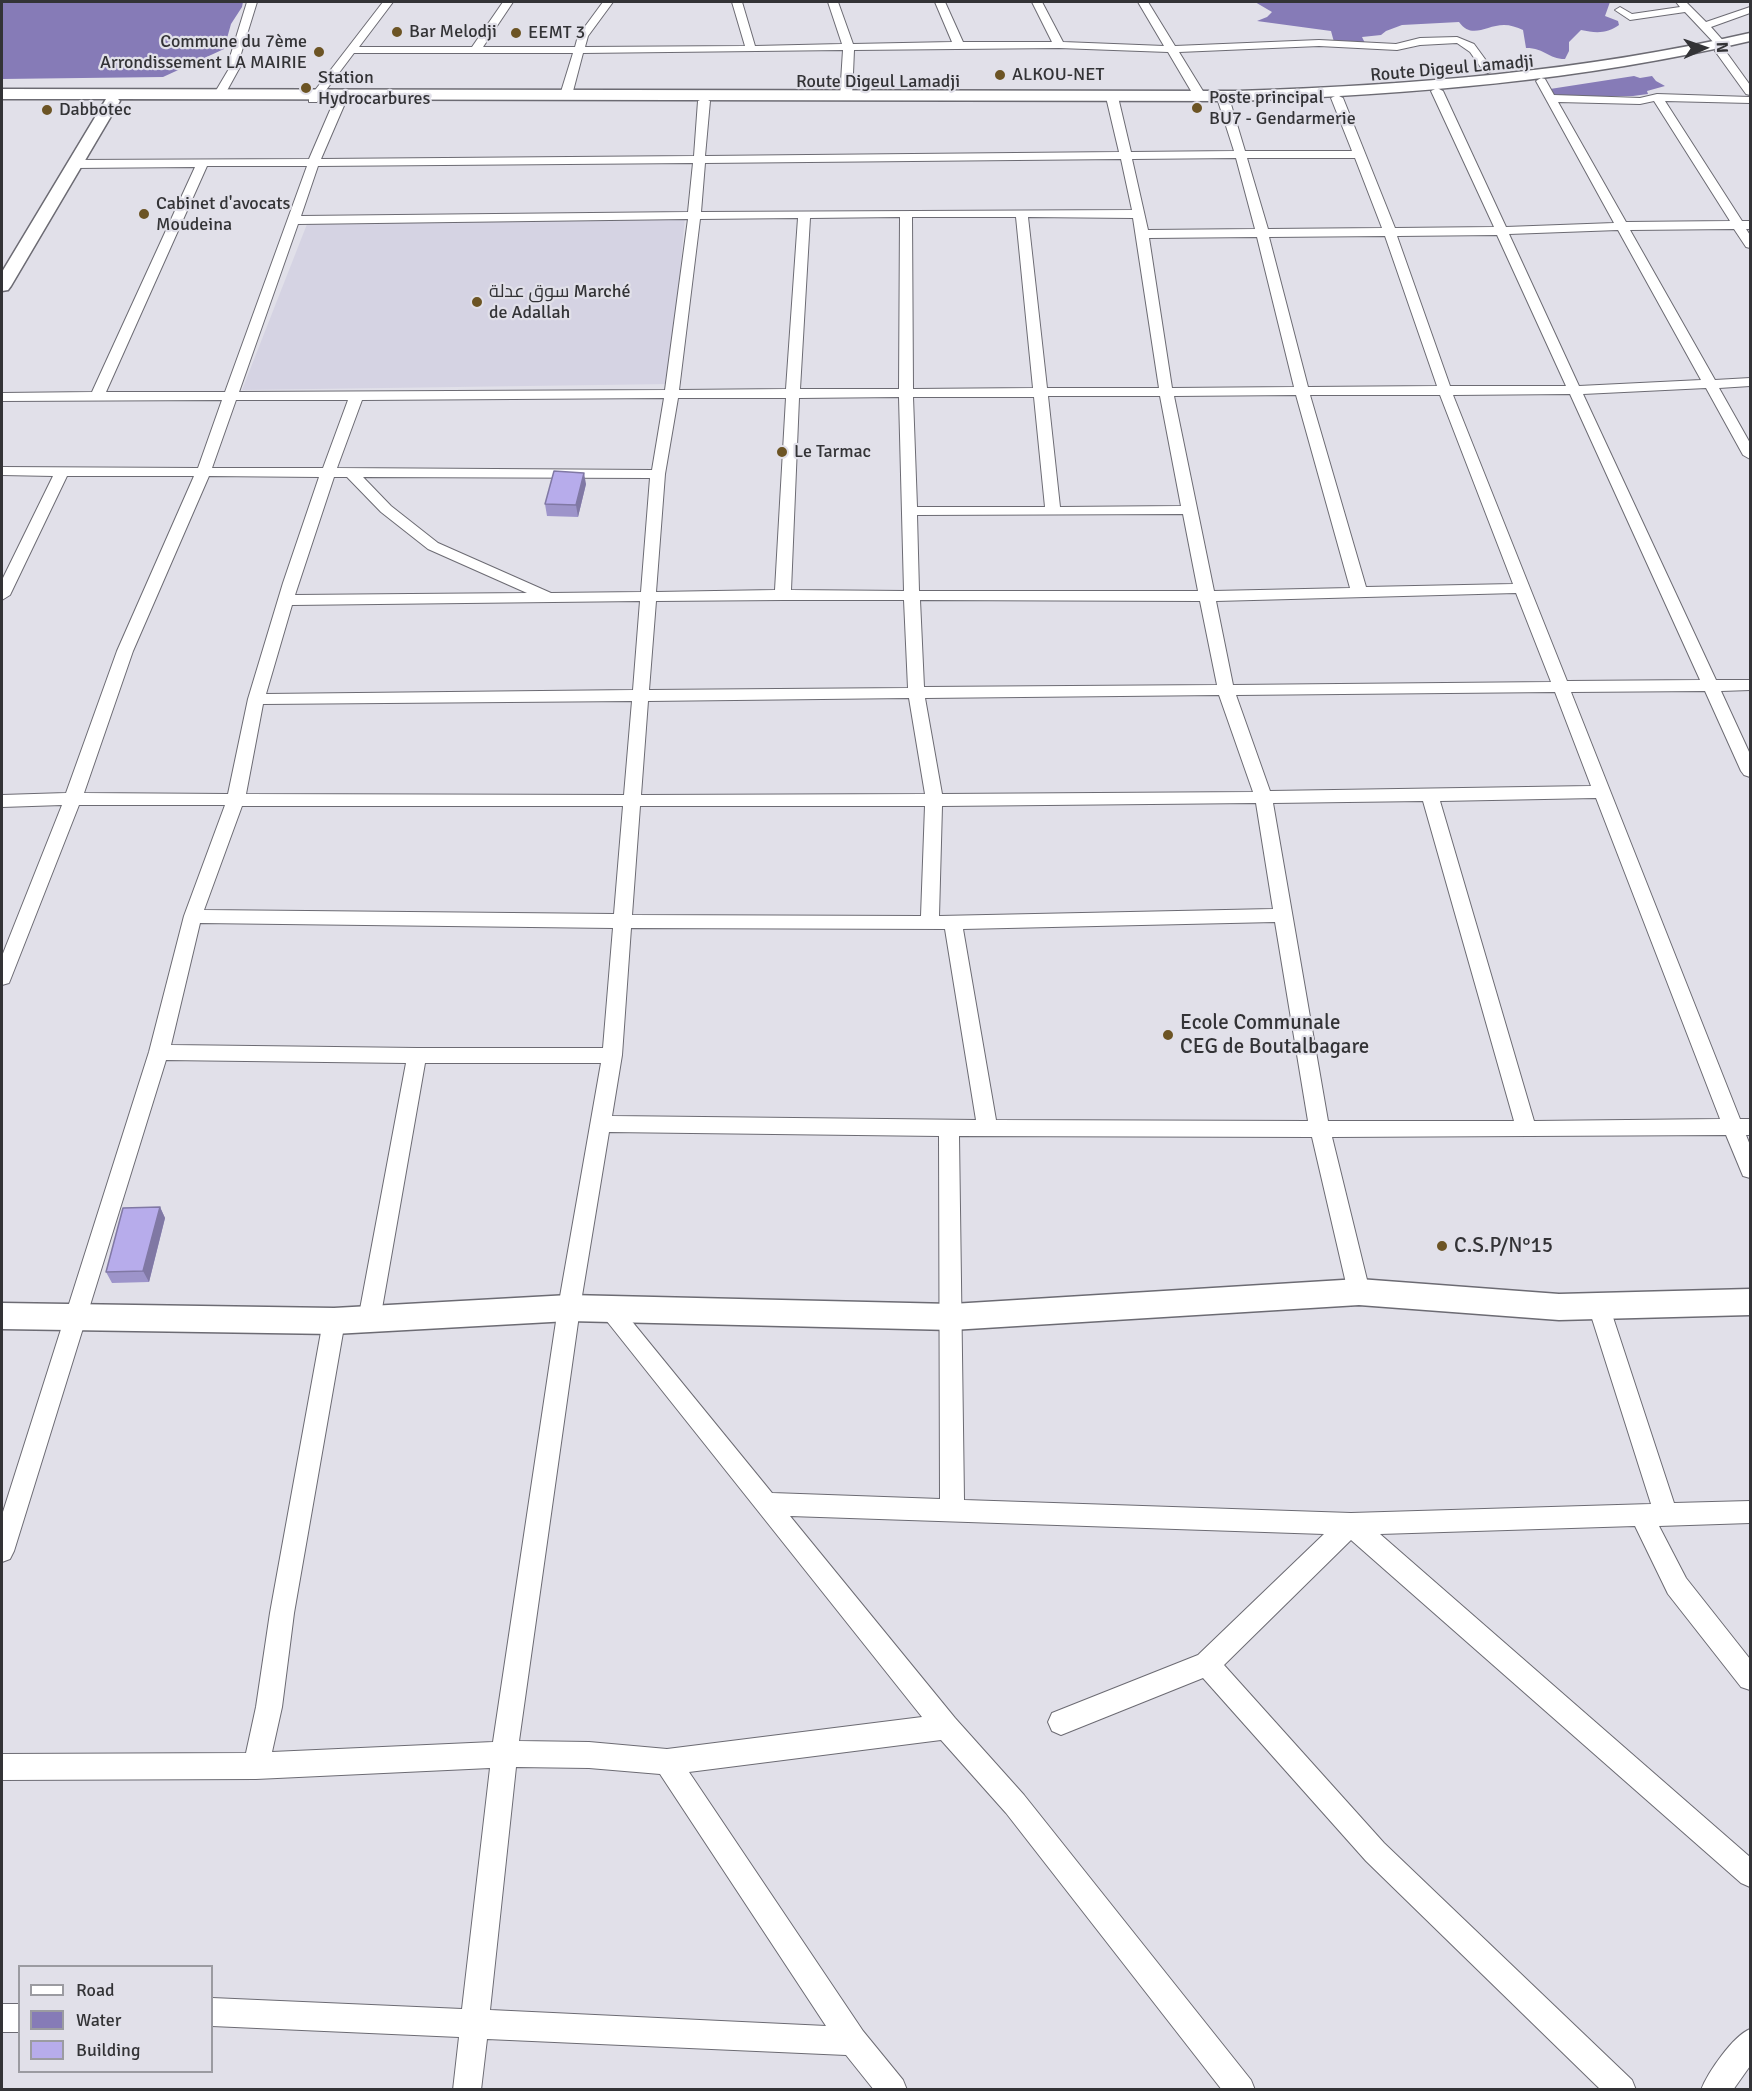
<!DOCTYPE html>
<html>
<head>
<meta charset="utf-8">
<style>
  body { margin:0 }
  #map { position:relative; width:1752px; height:2091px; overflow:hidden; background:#e1e0e9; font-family:Signika,sans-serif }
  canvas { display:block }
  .frame { position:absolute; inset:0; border:3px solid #333336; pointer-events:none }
  .legend { position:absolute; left:18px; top:1965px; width:195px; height:108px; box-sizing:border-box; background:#e1e0e9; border:2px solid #9b9ba1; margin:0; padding:8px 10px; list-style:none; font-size:18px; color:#333336 }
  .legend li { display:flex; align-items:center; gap:12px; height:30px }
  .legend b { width:30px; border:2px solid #9b9ba1 }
  .north { position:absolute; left:1674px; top:18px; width:60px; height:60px; -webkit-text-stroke:4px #e1e0e9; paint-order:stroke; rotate:88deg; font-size:16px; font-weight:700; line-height:24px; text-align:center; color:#333336 }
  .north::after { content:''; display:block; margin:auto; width:21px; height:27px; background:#333336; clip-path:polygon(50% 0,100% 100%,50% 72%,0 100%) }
</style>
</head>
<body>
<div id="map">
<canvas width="1752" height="2091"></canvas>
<div class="frame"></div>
<ul class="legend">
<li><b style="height:8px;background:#fff"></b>Road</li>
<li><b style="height:16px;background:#867bb7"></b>Water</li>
<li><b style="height:16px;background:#b7aceb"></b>Building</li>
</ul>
<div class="north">N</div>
</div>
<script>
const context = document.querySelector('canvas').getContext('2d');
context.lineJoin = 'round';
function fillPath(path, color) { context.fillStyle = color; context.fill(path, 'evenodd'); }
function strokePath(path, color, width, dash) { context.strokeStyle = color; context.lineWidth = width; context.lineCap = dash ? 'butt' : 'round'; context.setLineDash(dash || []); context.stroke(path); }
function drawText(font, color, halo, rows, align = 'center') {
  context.font = font + ' Signika,Cairo,sans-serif'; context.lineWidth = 4.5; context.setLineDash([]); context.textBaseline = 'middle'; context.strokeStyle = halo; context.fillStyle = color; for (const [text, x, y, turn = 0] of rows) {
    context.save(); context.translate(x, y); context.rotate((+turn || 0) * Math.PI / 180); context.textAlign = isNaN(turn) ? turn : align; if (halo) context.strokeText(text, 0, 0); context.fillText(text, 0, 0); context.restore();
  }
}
const built = new Path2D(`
  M685,217L670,384L242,390L309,219Z`);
const water = new Path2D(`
  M2,2H243L242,7L231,24L224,49L163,77L2,79Z
  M1255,2H1610L1605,16L1618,21L1619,25C1607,34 1595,33 1581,30L1569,42V51L1565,59C1548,59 1545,48 1526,48L1523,30C1517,27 1510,25 1504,25C1486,25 1472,40 1459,22L1402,25L1386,31L1381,35L1362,37L1365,43L1334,42L1331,31L1257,21L1267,17L1272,12Z
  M1634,76L1640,78L1652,76L1656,81L1665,86L1647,91L1648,94L1633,96L1554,97L1550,89Z`);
const street = new Path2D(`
  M247,2H257L240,57V67L224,96H216L214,94L230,67V57Z
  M383,2H393L359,47H472L503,2H513L483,47H575L578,36L603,2H613L588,36L585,47L745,46L732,2H742L755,46L842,44L828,2H838L853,44L952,42L935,2H945L963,42H1052L1032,2H1042L1063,42L1164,46L1138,2H1148L1175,46L1319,40L1396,44L1420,38L1457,37L1474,44L1493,70L1488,73L1484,72L1470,52L1457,43L1420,45L1397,50L1319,46L1179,52L1206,96L1200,99L1194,96L1168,52L1059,48L854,50L852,97L846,100L840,97L843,50L583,53L572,95L566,98L560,95L573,53H354L317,102H309V98Z
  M1676,2H1686L1706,22L1750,7V13L1711,27L1726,44L1721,47L1717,46L1685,12L1630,20L1615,10L1620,7L1632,14L1680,7Z
  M1720,48L1724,49L1750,85V95L1746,94L1715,51Z
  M1541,78L1545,79L1554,95L1640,98L1657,94L1750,97V103L1665,101L1742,221H1750V229H1746L1750,235V248L1746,247L1734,229L1630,230L1715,380L1750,378V386L1719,388L1750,443V459L1743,455L1706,388L1583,394L1716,680H1750V690L1721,691L1750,754V777L1744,775L1741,771L1705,691L1571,692L1740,1119H1750V1135H1746L1750,1145V1178L1743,1176L1726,1135L1332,1137L1370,1292L1367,1299L1359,1301L1351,1299L1348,1292L1312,1137L959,1136L964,1500L1351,1513L1651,1504L1588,1306L1591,1299L1599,1297L1607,1299L1674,1503L1750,1501V1523L1659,1526L1686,1578L1750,1659V1690L1741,1687L1668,1594L1635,1526L1380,1534L1750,1857V1887L1741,1883L1351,1540L1224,1665L1384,1843L1632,2080L1636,2090H1601L1366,1861L1203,1678L1061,1735L1052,1731L1048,1722L1052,1713L1198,1655L1324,1534L790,1516L955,1718L1024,1795L1251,2080L1255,2090H1222L1006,1813L941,1740L689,1772L863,2031L903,2080L907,2090H874L846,2055L487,2039L481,2090H453L459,2037L212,2026V1998L462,2009L490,1768L256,1779L2,1780V1754L246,1753L256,1707L270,1613L323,1321L326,1314L334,1312L342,1314L345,1321L294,1613L282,1707L272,1752L493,1742L558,1308L601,1063H425L380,1320L377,1327L369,1329L361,1327L358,1320L406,1063L166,1060L14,1551L10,1559L2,1562V1515L149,1052L184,916L225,805H79L11,978L9,983L2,985V956L62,805L2,807V795L66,793L117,651L194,476H67L10,595L2,600V580L53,476L2,475V467L198,468L222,400L2,401V393L92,392L195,167L74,168L68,164L74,160L309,159L334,101L340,98L346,101L321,159L694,156L698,101L704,98L710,101L705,156L1119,152L1106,97L1112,94L1118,97L1131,152L1234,151L1218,101L1224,98L1230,101L1245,151H1352L1331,98L1337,95L1343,98L1395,228L1494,227L1431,91L1437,88L1443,91L1506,227L1614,223L1536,81ZM1654,101L1730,221L1626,222L1558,102L1640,104ZM1236,158L1255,229L1148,230L1132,159ZM1247,158H1355L1382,228L1268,229ZM1121,159L1132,210L701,212L705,163ZM693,163L688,212L301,216L318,166ZM207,166H307L225,392H106ZM900,217L899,389H800L810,218ZM912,217H1016L1033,388L913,389ZM1028,217L1133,218L1159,388H1047ZM798,218L786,389L679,390L700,219ZM688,219L665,390L239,392L298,224ZM1618,230L1701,380L1579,386L1509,234ZM1497,235L1566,386H1450L1397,236ZM1385,236L1437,386L1308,387L1269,237ZM1257,237L1294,387L1172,388L1149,238ZM1570,394L1700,680L1567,681L1453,395ZM1296,395L1350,588L1214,591L1174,396ZM1310,395H1440L1513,584L1366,587ZM1048,396H1160L1181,506L1060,507ZM899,397L904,591L791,590L799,398ZM913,397H1034L1045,507H917ZM664,398L652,470L337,468L362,400ZM678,398H786L775,590L656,592L665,474ZM236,400H348L323,468H212ZM209,476L319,477L283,583L248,699L228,794L84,793L133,651ZM334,477H347L381,512L428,549L527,593L295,595ZM363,477L650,478L641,592L551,593L438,543L391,506ZM1183,514L1198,591H919L917,515ZM1516,593L1551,682L1233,685L1216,601ZM783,600H904L908,688L649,690L656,601ZM920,600L1200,601L1217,685L924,687ZM640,601L633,690L266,694L292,605ZM1555,692L1591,786L1270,791L1236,695ZM1219,695L1253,792L942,794L925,698ZM909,698L925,794L641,795L648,701ZM632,701L624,795L246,794L263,704ZM1596,798L1720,1119L1534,1121L1440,801ZM1423,801L1514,1121H1328L1273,803ZM1256,803L1273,909L939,916L942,806ZM242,806H623L614,914L204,910ZM640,806H925L921,916L632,915ZM1275,922L1308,1121L996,1120L963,929ZM200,923L613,928L603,1048H417L171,1045ZM631,928L945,929L976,1120L612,1116L622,1055ZM609,1132L939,1136L940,1499L772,1493L617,1303L609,1301L601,1303L598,1310L922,1717L667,1749L589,1742L519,1741L580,1308ZM516,1767L589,1768L660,1774L826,2026L490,2010Z
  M2,2004H20V2032H2Z
  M1750,2029V2066L1733,2090H1701C1708,2072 1733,2036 1750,2029Z`);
const secondary = new Path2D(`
  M1750,33V41C1580,81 1412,94 1238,101L118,99L120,101L11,286L8,290L2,291V272L106,99H2V89L1238,91C1412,85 1580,72 1750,33Z
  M1359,1279L1559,1294L1750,1289V1315L1559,1320L1359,1305L952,1330L569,1321L334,1334L2,1329V1303L334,1308L569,1295L952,1304Z`);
const wall = new Path2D(`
  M586,484L578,517L547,516L545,504Z
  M160,1207L165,1218L149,1282L112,1283L106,1272Z`);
const shadedWall = new Path2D(`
  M584,473L586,484L578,517L576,505Z
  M160,1207L165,1218L149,1282L143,1271Z`);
const building = new Path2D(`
  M554,471L584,473L576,505L545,504Z
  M160,1207L143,1271L106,1272L123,1208Z`);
const markers = [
  [397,32,6,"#6c5424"],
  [516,33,6,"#6c5424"],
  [319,52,6,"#6c5424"],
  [1000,75,6,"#6c5424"],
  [306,88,6,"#6c5424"],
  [1197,108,6,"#6c5424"],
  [47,110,6,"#6c5424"],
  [144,214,6,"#6c5424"],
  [477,302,6,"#6c5424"],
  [782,452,6,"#6c5424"],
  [1168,1035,6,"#6c5424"],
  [1442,1246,6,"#6c5424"]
];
const farPoinames = [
  ["Bar Melodji",409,32],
  ["EEMT 3",528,33],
  ["Commune du 7ème",307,42,"right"],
  ["Arrondissement LA MAIRIE",307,63,"right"],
  ["ALKOU-NET",1012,75],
  ["Station",318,78],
  ["Hydrocarbures",318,99],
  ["Poste principal",1209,98],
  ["BU7 - Gendarmerie",1209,119],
  ["Dabbotec",59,110],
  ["Cabinet d'avocats",156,204],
  ["Moudeina",156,225],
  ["سوق عدلة Marché",489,292],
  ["de Adallah",489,313],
  ["Le Tarmac",794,452]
];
const farStreetnames = [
  ["Route Digeul Lamadji",1452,69,-5],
  ["Route Digeul Lamadji",878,82]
];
const poiNames = [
  ["Ecole Communale",1180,1023],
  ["CEG de Boutalbagare",1180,1047],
  ["C.S.P/N°15",1454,1246]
];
fillPath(built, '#d5d3e3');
fillPath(water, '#867bb7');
strokePath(street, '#6c6b73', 2);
strokePath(secondary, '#6c6b73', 3);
fillPath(street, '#fff');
fillPath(secondary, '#fff');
fillPath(wall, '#9d94ca');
fillPath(shadedWall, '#8078a4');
fillPath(building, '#b7aceb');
strokePath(building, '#8078a4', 1.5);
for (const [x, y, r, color] of markers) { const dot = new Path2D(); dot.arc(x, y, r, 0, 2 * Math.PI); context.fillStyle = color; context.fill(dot); strokePath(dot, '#e1e0e9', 2); }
drawText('18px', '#333336', '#e1e0e9', farPoinames, 'left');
drawText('18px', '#333336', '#e1e0e9', farStreetnames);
drawText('21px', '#333336', '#e1e0e9', poiNames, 'left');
</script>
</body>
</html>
